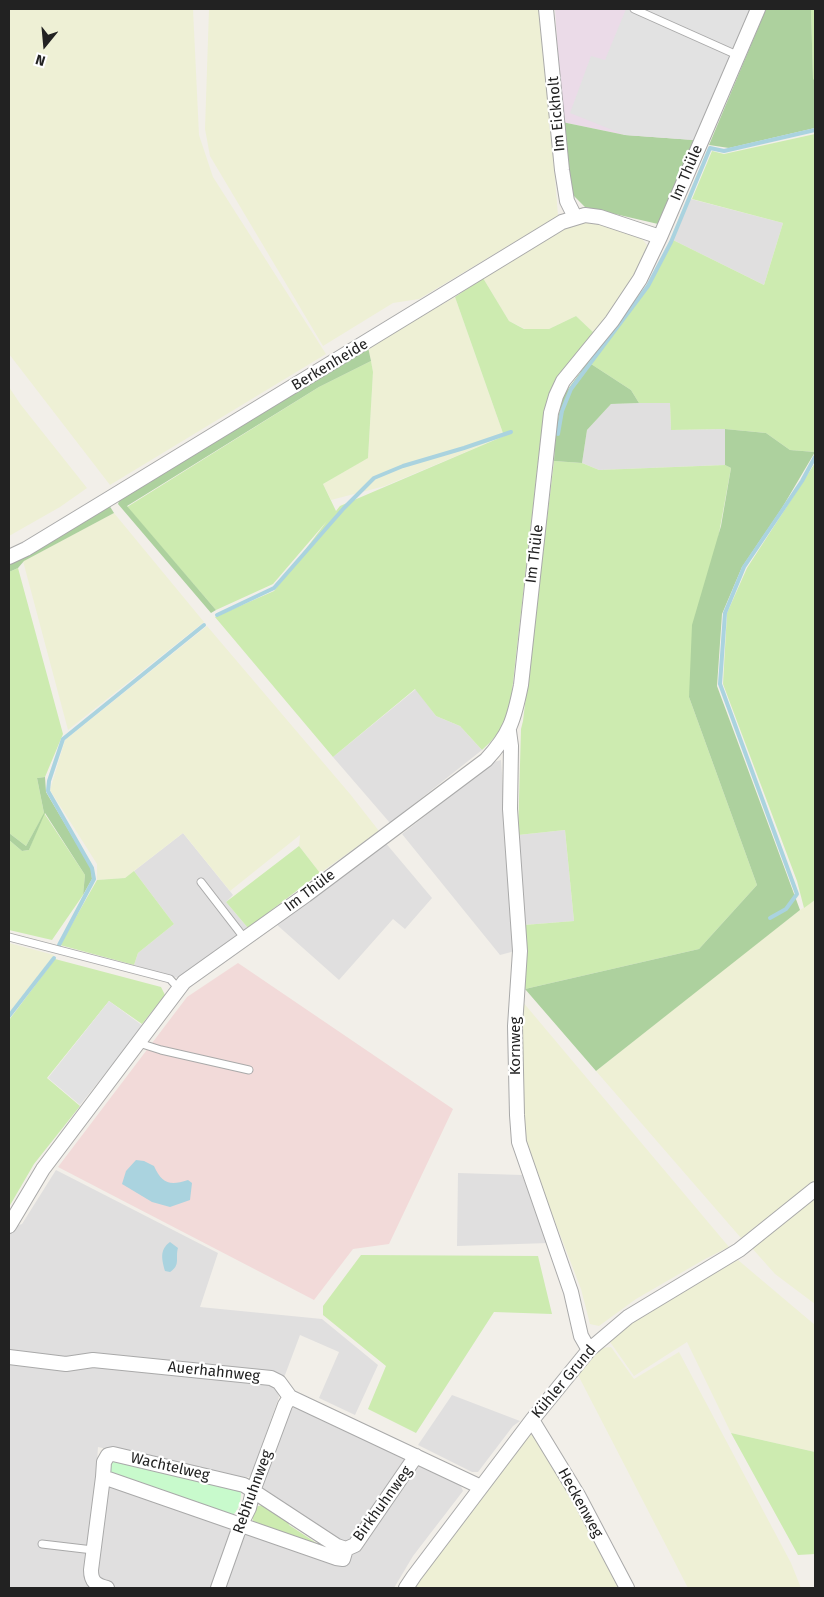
<!DOCTYPE html>
<html>
<head>
<meta charset="utf-8">
<style>
  body { margin:0 }
  #map { position:relative; width:824px; height:1597px; overflow:hidden; background:#f2efe9; font-family:"Fira Sans",sans-serif }
  canvas { display:block }
  .frame { position:absolute; inset:0; border:10px solid #222; pointer-events:none }
  .north { position:absolute; left:20px; top:20px; width:50px; height:50px; -webkit-text-stroke:4px #fff; paint-order:stroke; rotate:197deg; font-size:14px; font-weight:700; line-height:20px; text-align:center; color:#222 }
  .north::after { content:''; display:block; margin:auto; width:18px; height:22px; background:#222; clip-path:polygon(50% 0,100% 100%,50% 72%,0 100%) }
</style>
</head>
<body>
<div id="map">
<canvas width="824" height="1597"></canvas>
<div class="frame"></div>
<div class="north">N</div>
</div>
<script>
const context = document.querySelector('canvas').getContext('2d');
context.lineJoin = 'round';
function fillPath(path, color) { context.fillStyle = color; context.fill(path, 'evenodd'); }
function strokePath(path, color, width, dash) { context.strokeStyle = color; context.lineWidth = width; context.lineCap = dash ? 'butt' : 'round'; context.setLineDash(dash || []); context.stroke(path); }
function drawText(font, color, halo, rows, align = 'center') {
  context.font = font + ' "Fira Sans",sans-serif'; context.lineWidth = 4.5; context.setLineDash([]); context.textBaseline = 'middle'; context.strokeStyle = halo; context.fillStyle = color; for (const [text, x, y, turn = 0] of rows) {
    context.save(); context.translate(x, y); context.rotate((+turn || 0) * Math.PI / 180); context.textAlign = isNaN(turn) ? turn : align; if (halo) context.strokeText(text, 0, 0); context.fillText(text, 0, 0); context.restore();
  }
}
const residential = new Path2D(`
  M687,198L783,223L764,285L671,239Z
  M639,403H670L671,430L725,429V465L599,470L582,463L587,430L611,404Z
  M416,689L436,716L460,726L482,750L390,823L333,757Z
  M501,760L515,951L500,955L402,834L494,762Z
  M565,830L574,921L524,925L518,835Z
  M183,833L233,895L226,902L248,928L181,979L134,965L138,953L174,924L134,871Z
  M384,841L432,898L405,929L393,919L339,980L276,924Z
  M56,1170L218,1253L200,1307L322,1319L378,1365L355,1415L319,1398L339,1352L300,1335L285,1375L276,1387L279,1397L251,1476L243,1479L98,1447L96,1478L341,1565L349,1560L356,1551L263,1492L261,1485L289,1411L296,1406L460,1484L463,1491L413,1556L394,1588H9V1228L22,1224Z
  M458,1173L522,1175L549,1243L457,1246Z
  M452,1395L520,1421L513,1426L478,1472H472L418,1445Z`);
const commercial = new Path2D(`
  M238,963L453,1109L389,1244L353,1249L314,1300L58,1167L187,997Z`);
const industrial = new Path2D(`
  M555,9H753L694,140L625,135L562,122Z`);
const farmland = new Path2D(`
  M9,9H193L199,135L213,177L326,354L110,485L9,354Z
  M209,9H542L558,216L419,299L393,303L323,346L210,156L205,129Z
  M577,222H593L638,234L647,245L645,257L632,283L594,333L576,316L549,329H525L509,321L483,278L562,228Z
  M455,297L504,436L385,486L331,500L323,484L368,457L373,372L368,347Z
  M9,387L21,405L87,488L60,507L9,536Z
  M114,513L204,622L68,730L23,561Z
  M207,626L350,794L379,831L320,873L299,846L300,835L230,891L183,833L125,878L97,880V864L50,790L65,740Z
  M815,900V1181L741,1238L596,1071L734,961L800,910Z
  M9,943L54,955L9,1013Z
  M522,1001L729,1247L705,1259L636,1299L599,1326L590,1324L581,1289L535,1170L523,1129Z
  M815,1196V1304L775,1274L751,1247Z
  M738,1260L815,1325V1452L731,1433L687,1342L634,1376L608,1339L664,1301Z
  M611,1347L634,1379L679,1352L791,1563L801,1588H688L578,1375L601,1348Z
  M533,1433L606,1561L618,1588H412L524,1441Z`);
const grass = new Path2D(`
  M811,9H815V81L813,80Z
  M815,134V452L790,450L766,433L725,429L671,430L670,403H639L631,390L588,362L645,291L671,239L764,285L783,223L692,199L712,151L724,154Z
  M483,278L509,321L524,329H549L576,316L594,333L568,364L557,381L542,427L511,700C505,723 500,734 482,750L460,726L436,716L415,689L333,757L215,617L274,591L327,521L273,584L216,610L127,507L319,387L371,361L373,372L368,458L323,484L336,511L340,506L504,436L455,297Z
  M554,461L582,463L599,470L725,465L731,468L689,697L757,885L699,949L525,989L524,925L574,921L565,830L518,835L521,729L523,721Z
  M815,463V900L804,908L797,881L723,684L727,613L747,568Z
  M18,568L63,734L45,777L37,778L44,813L85,875L83,895L52,940L9,930V840L22,851L29,850L41,819L26,846L9,833V572Z
  M299,846L320,873L248,928L226,902Z
  M134,871L174,924L138,953L134,965L60,945L97,880L125,878Z
  M55,959L161,987L165,995L142,1024L109,1001L47,1078L80,1106L34,1164L9,1207V1020Z
  M361,1255L538,1256L552,1314L494,1312L416,1433L368,1409L386,1366L323,1315V1306Z
  M731,1433L815,1452V1554L798,1555Z
  M263,1505L288,1520L289,1525L321,1546L326,1544L336,1552L256,1527C252,1520 251,1514 254,1507Z`);
const forest = new Path2D(`
  M766,9H811L813,79L815,81V128L729,148L709,145Z
  M562,122L625,135L694,140L658,224L585,207L570,192Z
  M368,347L371,361L319,387L127,506L216,610L211,613L118,504L120,498Z
  M588,362L631,390L639,403L611,404L587,430L582,463L554,461L556,428L563,396Z
  M725,429L766,433L790,450L815,452L782,508L742,567L722,614L717,686L800,910L596,1071L525,989L699,949L757,885L689,697L692,625L721,526L731,468L725,465Z
  M109,505L114,513L24,561L18,568L9,572V562Z
  M45,777L46,792L91,868L92,879L83,895L85,875L45,813L29,850L22,851L9,840V833L26,846L44,813L37,778Z`);
const park = new Path2D(`
  M112,1461L235,1487L241,1491C241,1501 239,1511 231,1516L110,1473L108,1468Z`);
const parking = new Path2D(`
  M626,9H753L694,140L625,135L570,113L591,56L605,60Z
  M109,1001L143,1026L80,1105L48,1078Z`);
const water = new Path2D(`
  M136,1160L144,1161L154,1166C162,1184 170,1186 188,1180L192,1183L190,1200L170,1207L152,1202L122,1184L126,1171Z
  M170,1242L178,1248C175,1258 181,1265 170,1272L165,1271C162,1260 159,1250 170,1242Z`);
const stream = new Path2D(`
  M558,434L562,411L571,389L648,286L671,242L710,148L724,151L815,130
  M217,615L274,588L344,508L374,478L403,466L464,448L511,432
  M770,918L786,909L797,894L720,684L725,613L744,567L802,481L815,457
  M59,945L94,879L92,868L48,791L49,781L63,739L204,625
  M9,1016L54,958`);
const service = new Path2D(`
  M634,9L737,55
  M201,882L245,939
  M9,937L170,979L179,989
  M139,1043L161,1050L249,1070
  M42,1544L93,1550`);
const minor = new Path2D(`
  M546,9L562,170L567,201L575,217
  M9,557L26,549L110,498L562,222L585,215L600,217L660,237
  M509,731L511,746L510,809L520,951L515,1026L517,1115L519,1142L571,1292L581,1336L589,1350
  M9,1226L43,1169L184,982L306,895L486,760C510,734 514,720 521,685L551,413L556,396L563,381L612,321L640,279L660,237L758,9
  M9,1357L66,1364L93,1360L271,1378L279,1382L290,1397L481,1487
  M532,1420L579,1497L627,1588
  M103,1477L104,1462L108,1455L113,1454L244,1485L337,1546L346,1549L355,1545L416,1456
  M107,1588C96,1585 91,1582 91,1570L103,1477L336,1558L343,1559L346,1549
  M218,1588L240,1526L249,1508L253,1491L285,1405L290,1397
  M406,1588L414,1576L532,1420L589,1350L628,1317L739,1250L815,1189`);
const streetNames = [
  ["Im Eickholt",557,114,-95],
  ["Im Thüle",687,173,-67],
  ["Berkenheide",330,365,-31],
  ["Im Thüle",535,554,-83],
  ["Im Thüle",310,891,-37],
  ["Kornweg",516,1046,-90],
  ["Auerhahnweg",214,1372,6],
  ["Kühler Grund",564,1382,-50],
  ["Wachtelweg",170,1467,13],
  ["Rebhuhnweg",253,1492,-70],
  ["Heckenweg",580,1503,61],
  ["Birkhuhnweg",383,1504,-54]
];
fillPath(residential, '#e0dfdf');
fillPath(commercial, '#f2dad9');
fillPath(industrial, '#ebdbe8');
fillPath(farmland, '#eef0d5');
fillPath(grass, '#cdebb0');
fillPath(forest, '#add19e');
fillPath(park, '#c8facc');
fillPath(parking, '#e2e2e2');
fillPath(water, '#aad3df');
strokePath(stream, '#aad3df', 4);
strokePath(service, '#a9a9a9', 9);
strokePath(minor, '#a9a9a9', 16);
strokePath(service, '#fff', 7);
strokePath(minor, '#fff', 14);
drawText('15px', '#222', '#fff', streetNames);
</script>
</body>
</html>
